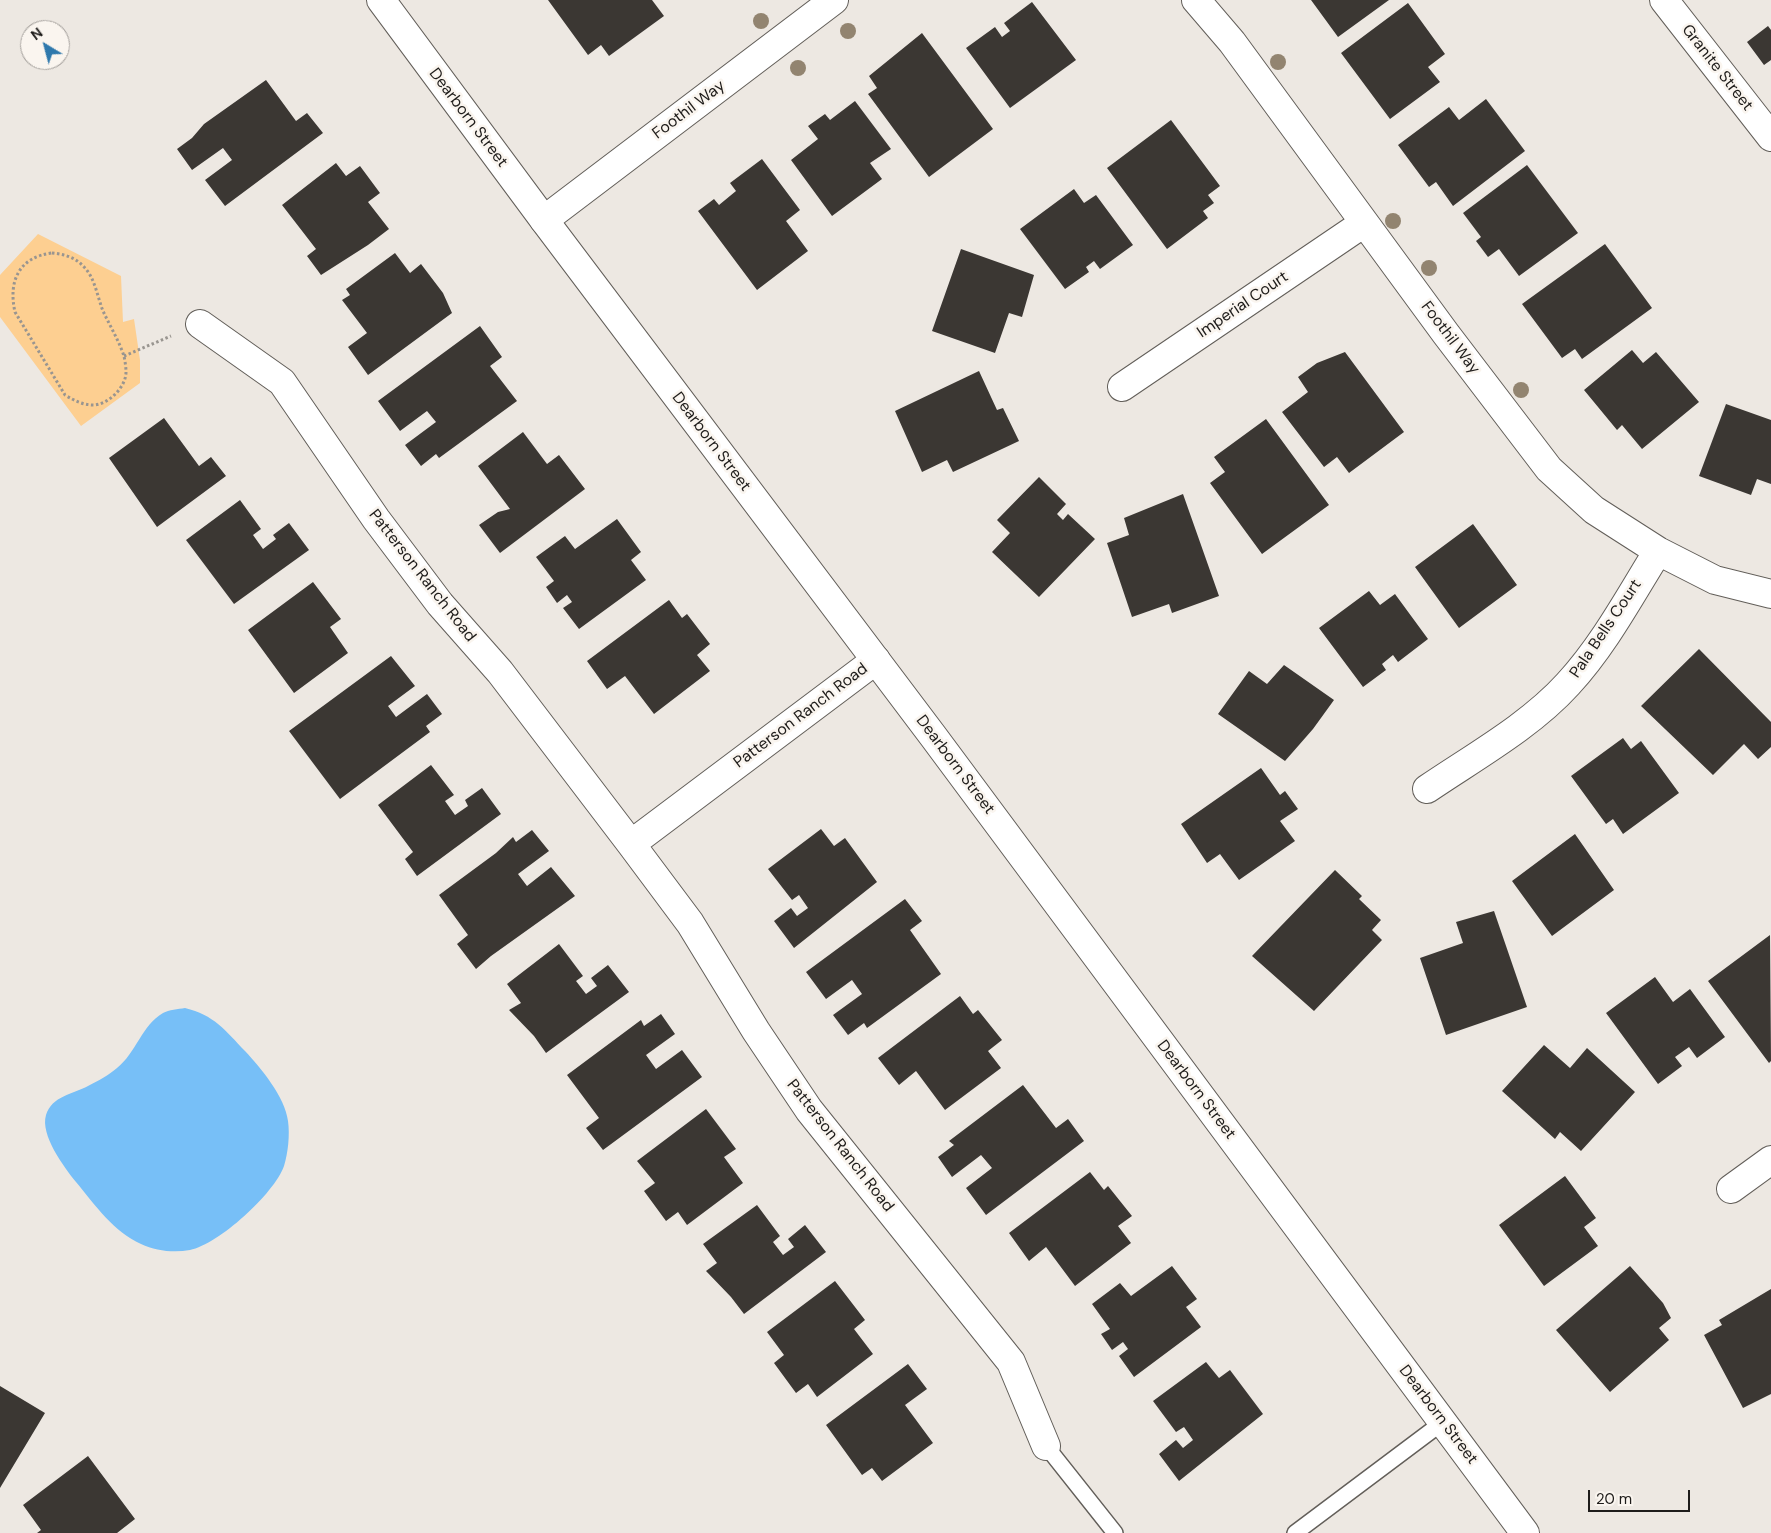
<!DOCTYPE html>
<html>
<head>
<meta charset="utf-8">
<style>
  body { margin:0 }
  #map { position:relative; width:1771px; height:1533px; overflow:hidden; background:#ede8e2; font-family:"DM Sans",sans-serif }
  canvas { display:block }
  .north { position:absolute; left:20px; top:20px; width:50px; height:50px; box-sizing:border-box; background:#faf5ef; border:1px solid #a29e9a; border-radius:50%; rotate:323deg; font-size:14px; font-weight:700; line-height:20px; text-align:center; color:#1e1c1a }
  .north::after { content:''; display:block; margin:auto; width:18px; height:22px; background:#2e78ac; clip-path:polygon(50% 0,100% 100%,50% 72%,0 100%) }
  .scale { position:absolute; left:1588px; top:1490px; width:102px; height:22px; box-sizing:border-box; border:2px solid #1e1c1a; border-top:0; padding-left:6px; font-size:15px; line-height:18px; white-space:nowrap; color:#1e1c1a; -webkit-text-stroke:4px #faf5ef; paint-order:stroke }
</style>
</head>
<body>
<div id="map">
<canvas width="1771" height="1533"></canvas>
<div class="north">N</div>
<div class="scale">20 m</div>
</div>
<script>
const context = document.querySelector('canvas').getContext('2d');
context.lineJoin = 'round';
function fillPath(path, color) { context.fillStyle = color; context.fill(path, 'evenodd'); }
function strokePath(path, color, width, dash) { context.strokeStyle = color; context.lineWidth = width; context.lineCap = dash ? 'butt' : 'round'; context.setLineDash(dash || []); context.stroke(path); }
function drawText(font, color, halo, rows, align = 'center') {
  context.font = font + ' "DM Sans",sans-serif'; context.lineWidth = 5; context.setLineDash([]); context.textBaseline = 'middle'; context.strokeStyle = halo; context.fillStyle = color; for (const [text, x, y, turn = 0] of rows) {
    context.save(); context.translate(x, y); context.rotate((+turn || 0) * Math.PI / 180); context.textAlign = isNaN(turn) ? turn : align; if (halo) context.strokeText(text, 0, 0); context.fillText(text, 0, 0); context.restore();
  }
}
const green = new Path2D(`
  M38,234L121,276L123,322L134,319L140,360V383L81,426L0,317V275Z`);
const water = new Path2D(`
  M185,1008C214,1015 225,1030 245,1051C261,1068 285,1097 288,1121C290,1135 288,1153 284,1166C274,1194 219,1244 190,1250C174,1253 156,1251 141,1244C114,1232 95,1205 76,1182C64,1167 40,1135 46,1115C52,1096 73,1094 88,1086C98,1081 109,1075 117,1068C136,1053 142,1025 163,1013C169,1010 178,1009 185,1008Z`);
const building = new Path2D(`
  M548,0H652L664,16L609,56L601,45L588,55Z
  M1311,0H1389L1338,37Z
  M1032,2L1076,60L1010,108L966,48L995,27L1002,37L1010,31L1004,23Z
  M1408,3L1445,54L1428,67L1440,82L1390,119L1341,53Z
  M1768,26L1771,30V60L1764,65L1747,42Z
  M922,33L993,129L929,177L868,94L877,88L869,76Z
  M266,80L296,121L307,113L323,133L225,206L205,180L232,160L223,148L192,170L177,149L192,138L204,124Z
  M1486,99L1525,151L1453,206L1436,182L1429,187L1398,145L1449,107L1459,120Z
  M855,101L891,149L870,163L882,179L832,216L791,160L818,139L808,126L825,114L830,120Z
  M1171,120L1220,186L1208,195L1214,203L1203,211L1208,218L1167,249L1107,168Z
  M762,159L800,210L786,221L808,251L757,290L698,211L714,199L719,205L736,191L730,183Z
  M336,163L346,176L360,166L380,193L368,202L389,229L368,245L321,275L307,256L316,249L282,205Z
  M1527,165L1578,233L1519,276L1499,249L1488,257L1476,241L1481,237L1463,213Z
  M1074,189L1084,203L1096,195L1133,245L1100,269L1094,261L1086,267L1089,272L1065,289L1020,229Z
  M1605,244L1652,308L1582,359L1575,349L1562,358L1522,304Z
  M961,249L1034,275L1022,317L1009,313L995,353L932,331Z
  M395,253L410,273L421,264L443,293L452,313L368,375L348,347L367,333L342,300L350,295L346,289Z
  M480,326L502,357L490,366L517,401L439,458L436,454L421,466L405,445L436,422L427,411L400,431L378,401Z
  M1632,350L1643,363L1656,352L1699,402L1642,449L1622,425L1617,430L1584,390Z
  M1345,352L1404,432L1349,473L1337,457L1324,467L1282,412L1308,392L1298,377L1317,363Z
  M979,371L997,410L1003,408L1019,441L953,472L947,460L922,472L895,411Z
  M1726,404L1771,420V484L1757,479L1751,495L1699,476Z
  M164,418L199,466L211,457L226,476L157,527L109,458Z
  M1266,419L1329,505L1262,554L1210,483L1225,472L1214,457Z
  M523,432L547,464L559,455L585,489L500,553L479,525L498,512L510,509L478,466Z
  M1039,477L1066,504L1057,514L1063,520L1068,514L1095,539L1039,597L992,552L1010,533L997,520Z
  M1183,494L1219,596L1172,613L1169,604L1132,617L1107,543L1129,535L1124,518Z
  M240,500L261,529L253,535L263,549L276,539L273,535L289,523L309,550L234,604L186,540Z
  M617,519L641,552L631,560L646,580L579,629L563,608L572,602L567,595L557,603L546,587L554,581L536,557L565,536L575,549Z
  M1473,524L1517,585L1459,628L1415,567Z
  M313,582L341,619L330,627L348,653L294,693L248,630Z
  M1369,591L1380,605L1395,594L1428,639L1398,662L1393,655L1382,664L1386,670L1363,687L1319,628Z
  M669,600L682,618L687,614L710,644L697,655L710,671L654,714L625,676L607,689L587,661Z
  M1699,649L1771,722V747L1758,759L1744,744L1713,775L1641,706Z
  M391,656L415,686L388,706L396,717L427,694L442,714L426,726L430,732L340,799L289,731Z
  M1284,665L1334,700L1313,729L1285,761L1218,714L1249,671L1267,684Z
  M1623,738L1631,749L1641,741L1679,793L1623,834L1613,819L1606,824L1571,776Z
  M431,765L454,795L445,801L455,815L468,806L465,800L482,788L501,814L417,876L405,859L413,852L378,805Z
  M1261,768L1280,795L1285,791L1298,809L1280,821L1295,841L1239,880L1220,854L1207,863L1181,824Z
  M821,829L834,846L845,838L877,882L794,948L774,921L791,908L797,916L808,908L799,895L792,900L768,869Z
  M532,830L549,851L518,874L527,886L551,867L575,896L491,956L476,969L457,944L468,935L439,895L496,853L513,837L516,842Z
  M1575,834L1614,890L1552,936L1512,881Z
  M1335,870L1362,896L1359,899L1381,920L1372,930L1382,940L1314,1011L1252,956Z
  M905,899L922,921L910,930L941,974L867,1028L864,1023L848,1035L833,1015L862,994L852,980L826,999L806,972Z
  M1494,911L1527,1007L1446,1035L1420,958L1463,943L1456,922Z
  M1770,935L1771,1061L1769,1063L1708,981Z
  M559,944L583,976L576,981L586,994L597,986L591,978L608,965L629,992L546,1053L534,1036L509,1010L521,1003L507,984Z
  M1655,977L1673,1002L1690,989L1725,1037L1697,1058L1689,1047L1675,1057L1682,1066L1658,1084L1606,1013Z
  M960,996L973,1014L978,1010L1002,1040L988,1051L1001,1068L945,1110L916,1071L899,1085L878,1058Z
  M661,1014L675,1034L646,1055L656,1069L682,1050L702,1077L603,1150L586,1128L599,1118L567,1075L641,1020L644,1026Z
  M1544,1045L1570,1068L1587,1048L1635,1092L1581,1151L1560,1132L1555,1139L1502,1091Z
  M1023,1085L1056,1128L1068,1119L1084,1141L986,1215L966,1188L992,1168L981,1155L952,1177L938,1157L954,1145L949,1141Z
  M706,1109L736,1149L724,1157L743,1183L687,1225L678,1212L666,1221L644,1191L655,1183L637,1161Z
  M1090,1172L1104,1190L1108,1186L1132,1216L1118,1226L1131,1243L1075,1286L1046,1247L1029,1261L1009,1233Z
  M1565,1176L1596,1218L1584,1227L1598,1246L1544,1286L1499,1225Z
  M757,1205L780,1236L773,1242L783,1255L794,1247L788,1239L805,1225L826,1252L744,1314L731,1297L706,1271L717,1263L703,1244Z
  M1172,1266L1197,1299L1186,1307L1201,1327L1134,1377L1119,1356L1128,1349L1123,1342L1112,1350L1101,1334L1110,1329L1092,1304L1120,1283L1131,1296Z
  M1630,1266L1663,1303L1671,1318L1659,1328L1669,1340L1610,1392L1556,1330Z
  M835,1281L865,1320L854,1329L873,1354L817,1397L808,1384L796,1393L774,1363L784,1355L767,1332Z
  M1771,1289V1394L1743,1408L1704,1335L1722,1325L1719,1320Z
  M1206,1362L1219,1378L1230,1370L1263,1414L1179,1481L1159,1454L1176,1440L1183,1448L1193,1440L1184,1427L1176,1432L1153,1401Z
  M908,1364L927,1389L905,1405L933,1443L882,1481L872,1468L862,1475L826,1425Z
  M0,1386L45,1413L0,1488Z
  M88,1456L135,1519L117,1533H37L41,1530L23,1505Z`);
const path = new Path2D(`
  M52,253C63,254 75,257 83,266C95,277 97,296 103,311C110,326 119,341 124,356C125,361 126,367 126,372C126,387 109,404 94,405C83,405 75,401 65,395L15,312C8,281 19,257 52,253Z
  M124,356L171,336`);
const service = new Path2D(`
  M1046,1446L1115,1533
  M1295,1533L1443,1422`);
const minor = new Path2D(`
  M1196,0L1232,42L1446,334L1549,469L1594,510L1658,551L1715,580L1771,594
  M1664,0L1771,137
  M544,220L834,0
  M200,324L282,382L376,519L440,604L500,672L631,844L690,923L756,1031L809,1110L1011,1362L1046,1446
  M1122,387L1364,223
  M1427,789C1474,757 1530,726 1568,684C1604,645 1630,596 1658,551
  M631,844L876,660
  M1731,1189L1771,1160`);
const tertiary = new Path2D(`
  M381,0L544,220L933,736L1525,1533`);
const trees = [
  [761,21],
  [848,31],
  [1278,62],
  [798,68],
  [1393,221],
  [1429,268],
  [1521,390]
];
const streetNames = [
  ["Granite Street",1717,68,52],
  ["Foothil Way",689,110,-37],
  ["Dearborn Street",468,118,53],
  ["Imperial Court",1243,305,-34],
  ["Foothil Way",1450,338,53],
  ["Dearborn Street",711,442,53],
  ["Patterson Ranch Road",422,576,52],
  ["Pala Bells Court",1606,629,-56],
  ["Patterson Ranch Road",801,716,-37],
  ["Dearborn Street",955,765,53],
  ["Dearborn Street",1196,1090,53],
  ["Patterson Ranch Road",840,1146,52],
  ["Dearborn Street",1438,1415,53]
];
fillPath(green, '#fdcf91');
fillPath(water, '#77bff7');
fillPath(building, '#3b3733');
strokePath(service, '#625e59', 18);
strokePath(minor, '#625e59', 30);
strokePath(tertiary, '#625e59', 30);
strokePath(path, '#999590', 3, [2.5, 2.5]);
strokePath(service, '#fff', 15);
strokePath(minor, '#fff', 28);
strokePath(tertiary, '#fff', 28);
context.fillStyle = '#928470';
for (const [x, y] of trees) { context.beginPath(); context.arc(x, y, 8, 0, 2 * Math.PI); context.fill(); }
drawText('16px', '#1e1c1a', '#faf5ef', streetNames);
</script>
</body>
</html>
